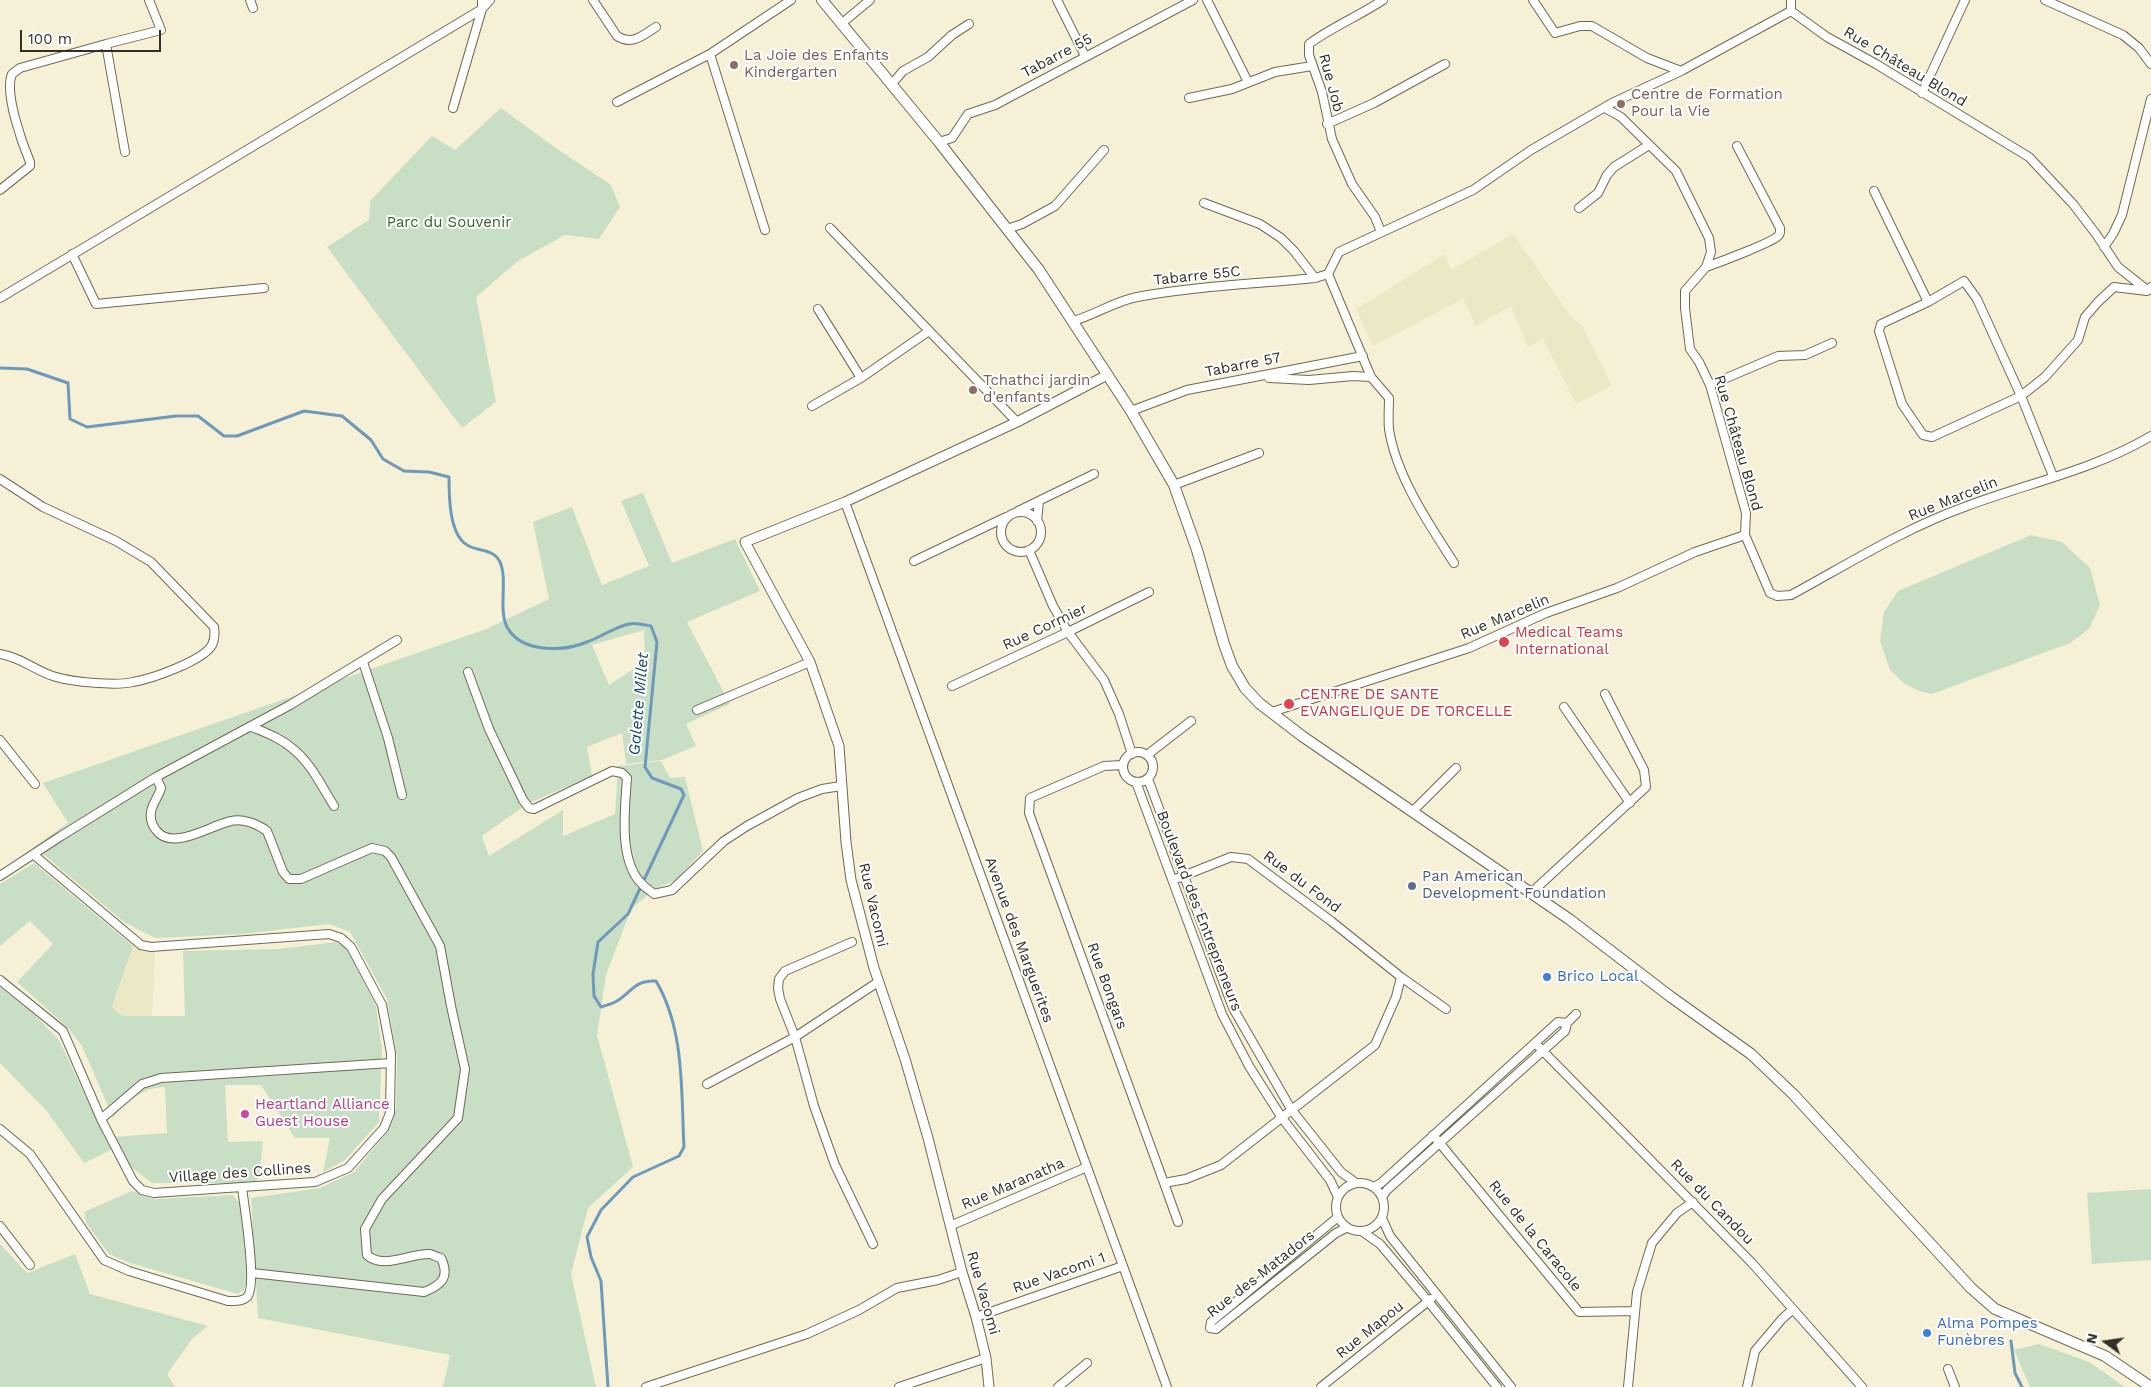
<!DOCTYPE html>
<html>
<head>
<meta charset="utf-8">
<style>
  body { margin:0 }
  #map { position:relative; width:2151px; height:1387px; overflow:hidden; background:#f6f1d6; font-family:"Work Sans",sans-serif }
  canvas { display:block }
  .north { position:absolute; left:2081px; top:1317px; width:50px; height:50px; -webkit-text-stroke:4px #fff; paint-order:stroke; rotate:284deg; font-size:14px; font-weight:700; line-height:20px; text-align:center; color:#323026 }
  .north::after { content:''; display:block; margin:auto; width:18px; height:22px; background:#323026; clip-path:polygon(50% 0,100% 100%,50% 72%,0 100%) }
  .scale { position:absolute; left:20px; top:30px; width:141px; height:22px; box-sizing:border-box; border:2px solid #323026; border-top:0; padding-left:6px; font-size:15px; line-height:18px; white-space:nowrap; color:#323026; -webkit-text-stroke:4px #fff; paint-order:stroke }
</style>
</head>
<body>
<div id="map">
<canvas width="2151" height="1387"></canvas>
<div class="north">N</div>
<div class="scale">100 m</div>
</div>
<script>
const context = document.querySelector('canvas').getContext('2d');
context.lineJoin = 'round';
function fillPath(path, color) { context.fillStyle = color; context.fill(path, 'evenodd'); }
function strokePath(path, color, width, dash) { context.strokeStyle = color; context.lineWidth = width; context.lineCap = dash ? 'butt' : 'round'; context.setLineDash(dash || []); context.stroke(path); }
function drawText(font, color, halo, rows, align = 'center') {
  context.font = font + ' "Work Sans",sans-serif'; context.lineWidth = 4; context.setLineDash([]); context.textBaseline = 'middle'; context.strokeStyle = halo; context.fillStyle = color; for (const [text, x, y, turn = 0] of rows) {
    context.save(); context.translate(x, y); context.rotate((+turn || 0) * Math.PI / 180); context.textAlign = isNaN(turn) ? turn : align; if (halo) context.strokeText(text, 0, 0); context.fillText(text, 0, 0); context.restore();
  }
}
const built = new Path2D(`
  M1513,234L1572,318L1583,327L1612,386L1576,404L1543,339L1528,347L1511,306L1476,326L1463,299L1373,346L1356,309L1445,254L1451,270Z
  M133,946L155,953L152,1016H122L112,1007L116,998Z`);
const green = new Path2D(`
  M501,108L553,146L611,185L620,207L599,239L565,235L518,261L476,297L496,402L462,428L327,247L369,220L370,201L432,136L455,150Z
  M643,493L672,563L735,539L760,591L687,622L730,704L686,724L696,746L662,760L626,764L622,733L587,747L592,776L527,804L482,836L489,856L563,810V836L615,814L618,766L661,761L670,778L685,777L703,851L676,880L655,889L631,909L606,975L597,1035L633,1167L588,1208L571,1274L596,1387H443L450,1355L258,1318L251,1198L320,1188L354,1172L384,1136L396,1109L397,1057L387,999L350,932L329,924L243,934L155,938L124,922L44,855L32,848L68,823L43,783L486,629L549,599L533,522L572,507L602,585L649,566L621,501ZM644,630L645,664L638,666L609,685L592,645Z
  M2031,535L2062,542L2090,568L2100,605L2089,629L2070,643L1932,694L1919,691L1904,683L1890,670L1880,641L1884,612L1898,591Z
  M34,863L133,946L112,1007L122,1016H185L183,951L278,949L336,942L346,947L376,1006L382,1050L379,1122L344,1161L323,1172L330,1138H295L261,1085H225L228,1142L263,1141L259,1179L251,1183H152L132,1168L113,1137L167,1133L165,1087C144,1087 125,1102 113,1118L82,1046L68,1028L17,982L53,944L30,921L0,946V884Z
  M0,987L34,1014L59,1040L111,1150L84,1163L46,1110L0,1063Z
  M2151,1189V1260L2092,1264L2087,1193Z
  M132,1191L155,1199L233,1195L241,1205L248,1281L244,1290L238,1294L130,1263L109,1254L86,1223L84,1212Z
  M0,1244L27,1273L75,1254L90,1294L208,1326L192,1339L167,1374L175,1387H0Z
  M2039,1344L2089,1362L2125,1387H2030L2014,1350Z`);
const stream = new Path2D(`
  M0,368L27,369L68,383L70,419L87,427L176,416H198L224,436H237L304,411L342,416L371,440L383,459L404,471L429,472L449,477C449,496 449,534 467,545C478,552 493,548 500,562C508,580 498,609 507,627C521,653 563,652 587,642C601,637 615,627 629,624C635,622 645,625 651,626L657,642L645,767L652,778L681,789L684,795L628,914L598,942L593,974L594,996L601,1007C606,1005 612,1004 617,1001C632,992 634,980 656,981C685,1030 681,1092 684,1147L679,1156L633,1177L601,1210L587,1237L591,1257L601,1281L608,1387
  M2011,1341L2015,1373L2022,1387`);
const minor = new Path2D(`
  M250,0L253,8
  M593,0L617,36C632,46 643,35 656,27
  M1057,0L1085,56
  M1207,0L1248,82
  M1533,0L1555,33L1580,26H1592L1647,58L1681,71
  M1791,0V11
  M2045,0L2123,35L2139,48L2151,64
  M1791,11L1827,37L1876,64L2029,157L2073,204L2096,234L2118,267L2147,290
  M841,24L870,0
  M106,44L125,152
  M710,54L765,230
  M891,85L903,71L928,57L952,35L969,24
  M1922,93L1965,0
  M1189,98L1232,89L1275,72L1312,66
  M617,102L710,54L791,0
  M453,108L482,9V0
  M1605,108L1621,117L1676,171L1709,238L1711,252L1706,267L1685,291V308L1690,349L1699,362L1710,385L1746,513L1745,535L1770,593L1777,596L1791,595C1848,564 1905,528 1967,506C2028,483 2094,470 2151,436
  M1327,124L1374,103L1445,64
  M939,142L952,138L968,114L995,105L1193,0
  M0,190L30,166V162C22,143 4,93 12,74L20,68L106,44L161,30L149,0
  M1874,191L1928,302L1964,281L1977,299L2021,396L2053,476
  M1204,203L1260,224L1281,238L1294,251L1315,278
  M1579,208L1598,193L1607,175L1614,167L1649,145
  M830,228L1017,422
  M1007,229L1022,224L1055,206L1104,150
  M1381,232L1375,217L1352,184L1332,139L1322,92L1309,55V44C1332,27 1359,16 1383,0
  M2104,247L2113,234L2122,215L2151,99
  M72,254L96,304L264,288
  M1706,267C1720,262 1771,243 1778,236C1781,233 1780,232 1780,228L1737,146
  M1328,274L1339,252L1473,190L1531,150L1612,103L1681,71L1791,11
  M1328,274L1371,377L1389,398C1389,408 1388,419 1389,429C1396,476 1429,524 1454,563
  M0,298L482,9L490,0
  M1928,302L1881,324L1879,331L1902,404L1923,435L1932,437L2021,396L2045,377L2078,340L2085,317L2098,302L2114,287L2147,291L2151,287
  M818,309L861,378
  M1073,321C1095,315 1115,301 1137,297C1196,286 1256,284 1315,278L1328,274
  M1269,378L1309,380L1353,376L1371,377
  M1710,385L1778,356L1805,355L1832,343
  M812,406L861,378L929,331
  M1131,411L1187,390L1363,356
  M0,479L43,507L116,541L151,562L214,627C215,634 215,639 212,645C203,661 151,679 133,682C116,686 73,682 56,677C37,672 21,657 0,654
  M1174,485L1259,453
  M845,502L1167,1387
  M1018,511L1094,474
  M1001 532a20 20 0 1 1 40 0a20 20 0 1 1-40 0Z
  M1037,521L1039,501
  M1029,550L1053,606L1068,632L1104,680L1119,714L1132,754
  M914,561L1006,517
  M363,662L388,738L402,795
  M468,672L489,729L523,800L529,808L534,809L612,771L622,773L627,778C625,808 618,861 642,884C645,888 650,890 654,894L672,890L724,841L747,826L798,798L822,789L841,786
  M952,686L1068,632L1149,592
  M1564,707L1630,803
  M697,710L810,662
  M1272,712L1469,648L1546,613L1617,588L1695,552L1745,535
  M252,727C266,733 281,738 293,749C311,763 322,787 334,806
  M0,740L35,784
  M1123 767a15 15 0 1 1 30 0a15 15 0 1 1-30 0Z
  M1147,755L1191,721
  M1123,765L1104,766L1030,798L1029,813L1164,1183L1186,1179L1221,1165L1375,1045L1396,997L1401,977L1331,921L1248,859L1231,857L1173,880
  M156,777L161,788C159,796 152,804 151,812C150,819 152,825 156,830C172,852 211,825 231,821C242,818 258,824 267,831L283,872L289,879H301L372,848L385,851L391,857L440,946L451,1006L465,1069L458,1118L382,1199L365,1229L367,1255C383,1270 410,1253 430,1254C433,1255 437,1257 441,1258C450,1277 442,1285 424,1292L252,1273
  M1148,779L1233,1008L1291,1109L1341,1172L1356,1183
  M1136,782L1222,1014L1249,1066L1282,1118L1330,1180L1338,1197
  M1412,812L1456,768
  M0,876L61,836L156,777L290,705L397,640
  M1531,893L1646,787L1644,770L1605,694
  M852,942L785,971L779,979L778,988L780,999L795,1037L814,1106L835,1165L873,1244
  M1401,977L1446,1009
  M0,980L63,1031L101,1119L133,1181L142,1190L154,1193L315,1182L348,1168L384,1128L390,1113L391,1053L382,1005L351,947L341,938L329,934L151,947L141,945L34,855
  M1535,1043L1752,1263L1862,1387
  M707,1084L795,1037L878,982
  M101,1119L142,1084L161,1078L391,1063
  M0,1129L30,1154L104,1260L129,1271L228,1301C234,1301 242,1302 247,1297C258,1286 244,1206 242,1187
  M1433,1135L1579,1312L1635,1311
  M1336 1207a24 24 0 1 1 48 0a24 24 0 1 1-48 0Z
  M1164,1183L1178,1222
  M1374,1187L1381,1183L1558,1022L1567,1023L1576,1014
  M1382,1197L1387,1190L1565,1031L1567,1023
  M1338,1217L1211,1322L1210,1328L1216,1329L1336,1233L1346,1228
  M1382,1218L1390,1236L1511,1387
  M0,1226L30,1265
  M950,1226L1087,1167
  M1363,1232L1380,1244L1428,1301L1497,1387
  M976,1317L1123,1266
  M1948,1369L1955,1387
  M646,1387L807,1334L859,1310L897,1288L938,1280L962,1272
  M899,1387L986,1358
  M1058,1387L1087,1363
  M1321,1387L1431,1299
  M1628,1387L1637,1292L1652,1243L1677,1213L1693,1202
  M1747,1387L1755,1351L1782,1319L1793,1309`);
const tertiary = new Path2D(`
  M989,1387L986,1358L976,1317L962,1272L928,1138L905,1059L874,968L851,880L846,842L839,746L810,662L745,542L845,502L1017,422L1107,375`);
const secondary = new Path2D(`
  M822,0L939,142L1039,270L1131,411L1174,485L1197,550L1224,644L1232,666L1245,688L1259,703L1302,736L1569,919L1671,997L1751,1054L1794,1095L1971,1288L1995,1309L2105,1356L2151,1387`);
const markers = [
  [734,65,5,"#8d6e63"],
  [1621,104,5,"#8d6e63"],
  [973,390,5,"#8d6e63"],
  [1504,642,6,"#e0444e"],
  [1289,704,6,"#e0444e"],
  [1412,886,5,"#5c6f8a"],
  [1547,977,5,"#3f7fe0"],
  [245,1114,5,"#d1479c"],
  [1927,1333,5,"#3f7fe0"]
];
const educationNames = [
  ["La Joie des Enfants",744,56],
  ["Kindergarten",744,73],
  ["Centre de Formation",1631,95],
  ["Pour la Vie",1631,112],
  ["Tchathci jardin",983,381],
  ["d'enfants",983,398]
];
const streetNames = [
  ["Tabarre 55",1057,56,-28],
  ["Rue Château Blond",1905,67,31],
  ["Rue Job",1331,83,75],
  ["Tabarre 55C",1197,276,-6],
  ["Tabarre 57",1243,365,-11],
  ["Rue Château Blond",1738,443,74],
  ["Rue Marcelin",1953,499,-22],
  ["Rue Marcelin",1505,617,-23],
  ["Rue Cormier",1045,627,-25],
  ["Rue du Fond",1302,882,37],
  ["Rue Vacomi",873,905,77],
  ["Boulevard des Entrepreneurs",1199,911,69],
  ["Avenue des Marguerites",1019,940,70],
  ["Rue Bongars",1107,986,70],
  ["Village des Collines",240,1173,-4],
  ["Rue Maranatha",1013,1184,-23],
  ["Rue du Candou",1712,1202,46],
  ["Rue de la Caracole",1535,1236,51],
  ["Rue Vacomi 1",1059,1273,-19],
  ["Rue des Matadors",1261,1274,-38],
  ["Rue Vacomi",983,1293,74],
  ["Rue Mapou",1370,1330,-39]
];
const parkNames = [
  ["Parc du Souvenir",449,223]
];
const healthNames = [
  ["Medical Teams",1515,633],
  ["International",1515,650],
  ["CENTRE DE SANTE",1300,695],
  ["EVANGELIQUE DE TORCELLE",1300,712]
];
const serviceNames = [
  ["Pan American",1422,877],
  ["Development Foundation",1422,894]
];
const shopNames = [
  ["Brico Local",1557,977],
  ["Alma Pompes",1937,1324],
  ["Funèbres",1937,1341]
];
const hotelNames = [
  ["Heartland Alliance",255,1105],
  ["Guest House",255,1122]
];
const waterNames = [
  ["Galette Millet",639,704,-85]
];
fillPath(built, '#ece7c4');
fillPath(green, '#c9dfc5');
strokePath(stream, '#6d9aba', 3);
strokePath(minor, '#6d6a52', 10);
strokePath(tertiary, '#6d6a52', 11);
strokePath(secondary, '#6d6a52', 12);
strokePath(minor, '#fff', 8);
strokePath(tertiary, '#fff', 9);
strokePath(secondary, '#fff', 10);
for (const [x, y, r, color] of markers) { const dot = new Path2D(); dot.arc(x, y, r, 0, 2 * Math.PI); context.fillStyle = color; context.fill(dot); strokePath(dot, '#fff', 2); }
drawText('15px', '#785e54', '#fff', educationNames, 'left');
drawText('15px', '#323026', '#fff', streetNames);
drawText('15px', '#34632c', '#fff', parkNames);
drawText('15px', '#be3a42', '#fff', healthNames, 'left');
drawText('15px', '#4e5e75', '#fff', serviceNames, 'left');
drawText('15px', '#366cbe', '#fff', shopNames, 'left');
drawText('15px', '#b23c85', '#fff', hotelNames, 'left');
drawText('italic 16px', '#13496a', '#fff', waterNames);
</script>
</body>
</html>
